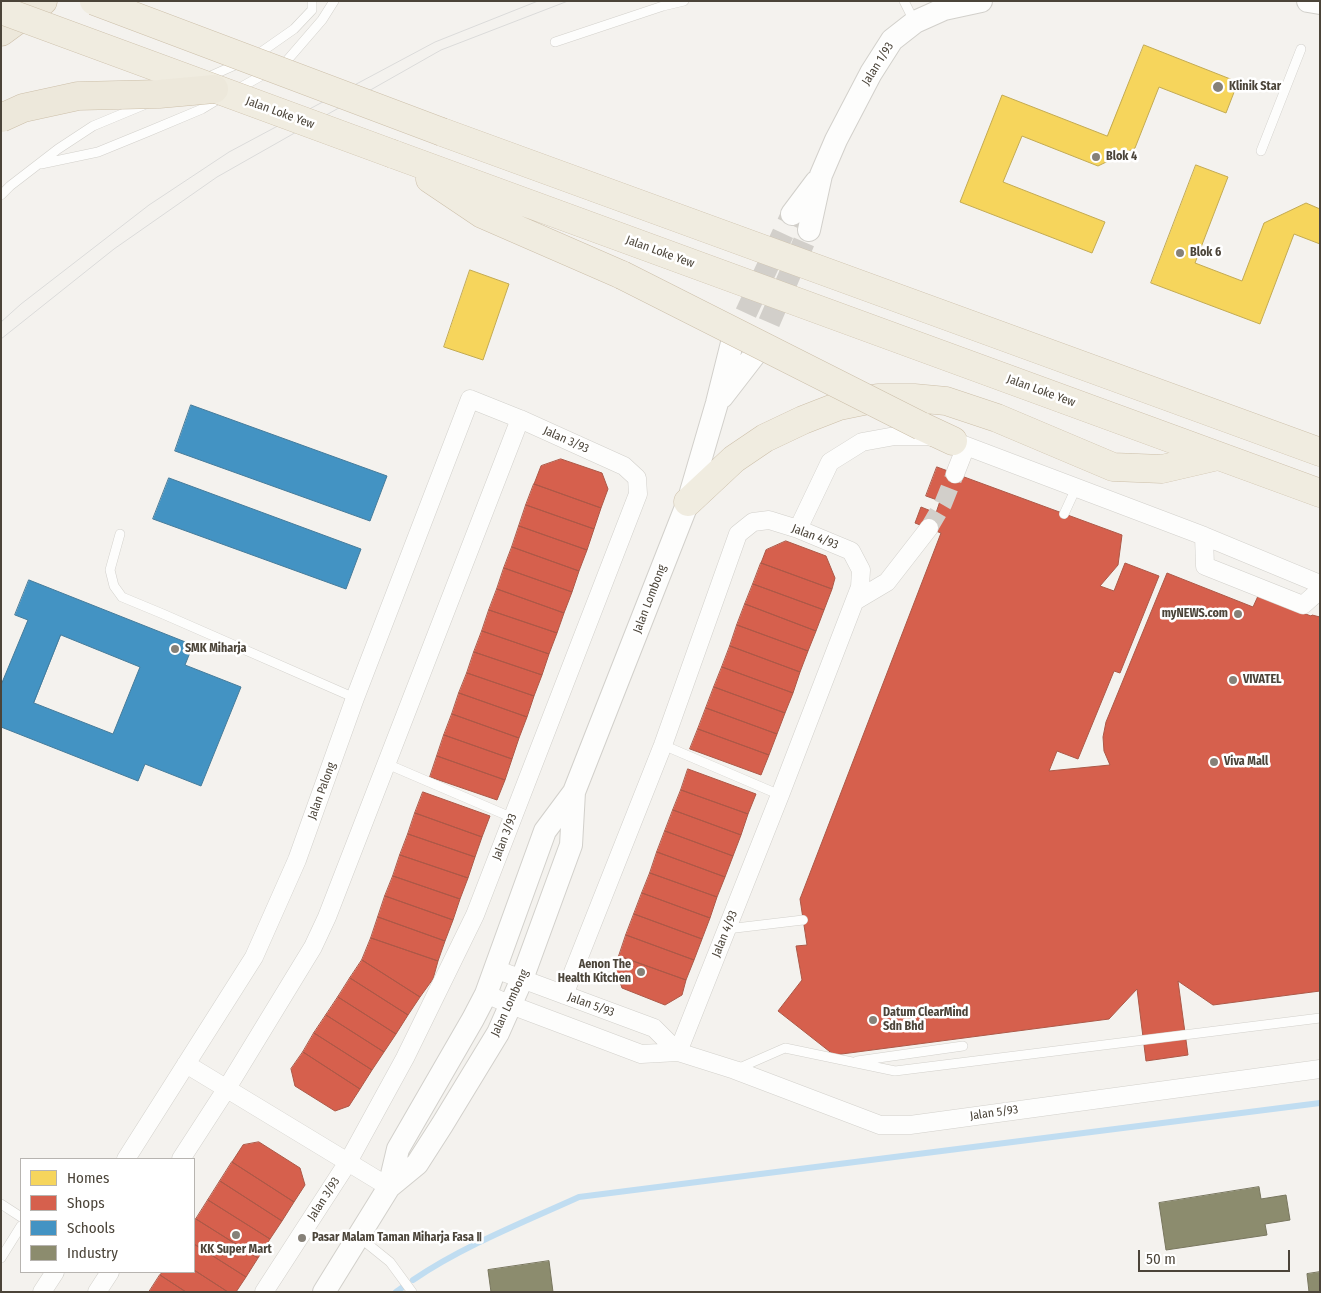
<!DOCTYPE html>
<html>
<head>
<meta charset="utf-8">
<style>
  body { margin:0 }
  #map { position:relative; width:1321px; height:1293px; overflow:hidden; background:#f4f2ee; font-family:"Fira Sans Condensed",sans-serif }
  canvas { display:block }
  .frame { position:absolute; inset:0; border:2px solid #4b4439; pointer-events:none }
  .legend { position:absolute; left:20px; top:1158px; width:175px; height:115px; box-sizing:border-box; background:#fff; border:1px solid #b7b4b0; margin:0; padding:6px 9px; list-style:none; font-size:15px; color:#4b4439 }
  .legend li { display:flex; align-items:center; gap:10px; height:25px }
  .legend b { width:25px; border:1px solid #b7b4b0 }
  .scale { position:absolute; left:1138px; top:1250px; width:152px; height:22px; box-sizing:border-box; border:2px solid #4b4439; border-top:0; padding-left:6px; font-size:15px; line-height:18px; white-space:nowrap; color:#4b4439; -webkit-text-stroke:4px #fff; paint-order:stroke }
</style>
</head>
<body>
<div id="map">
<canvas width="1321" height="1293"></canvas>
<div class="frame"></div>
<ul class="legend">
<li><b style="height:14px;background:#f6d55c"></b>Homes</li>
<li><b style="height:14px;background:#d6604d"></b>Shops</li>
<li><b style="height:14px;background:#4393c3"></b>Schools</li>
<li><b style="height:14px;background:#8c8c6e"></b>Industry</li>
</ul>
<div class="scale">50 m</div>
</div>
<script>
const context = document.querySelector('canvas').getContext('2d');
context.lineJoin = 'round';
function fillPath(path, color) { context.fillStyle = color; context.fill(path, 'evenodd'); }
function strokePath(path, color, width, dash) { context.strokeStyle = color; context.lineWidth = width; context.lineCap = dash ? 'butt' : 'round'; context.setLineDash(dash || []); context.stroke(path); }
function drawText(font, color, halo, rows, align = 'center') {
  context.font = font + ' "Fira Sans Condensed",sans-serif'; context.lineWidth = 5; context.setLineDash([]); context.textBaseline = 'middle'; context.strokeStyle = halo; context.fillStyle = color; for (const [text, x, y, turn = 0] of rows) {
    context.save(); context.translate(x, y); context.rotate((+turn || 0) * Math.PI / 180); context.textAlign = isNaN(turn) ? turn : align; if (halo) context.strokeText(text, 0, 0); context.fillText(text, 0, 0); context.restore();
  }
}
const homes = new Path2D(`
  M1144,45L1238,82L1226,113L1159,87L1135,148L1098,166L1022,136L1003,182L1105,222L1092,253L960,202L1002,95L1107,136Z
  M1196,165L1228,177L1195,263L1242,281L1264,223L1306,203L1320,209V244L1294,234L1260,324L1151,283Z
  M470,270L509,284L483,360L444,347Z`);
const shops = new Path2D(`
  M561,459L602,473L608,489L601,508L534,484L541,466Z
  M937,467L1122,535L1118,565L1100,586L1114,591L1125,563L1159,576L1120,673L1114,671L1078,759L1057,751L1049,771L1110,765L1104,751L1103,737L1106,722L1167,573L1253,607L1258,596L1311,616L1312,615L1320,617V991L1213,1005L1178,981L1188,1055L1146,1061L1137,989L1109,1019L834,1055L778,1011L802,980L796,946L807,945L800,899L941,533L915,523L921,507L936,513L940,501L926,496Z
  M534,484L601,508L594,529L526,505Z
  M526,505L594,529L587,550L519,526Z
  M519,526L587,550L579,571L512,547Z
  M786,541L826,556L835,578L832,589L761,563L766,550Z
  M512,547L579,571L572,592L504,568Z
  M761,563L832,589L824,610L753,584Z
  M504,568L572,592L564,613L497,589Z
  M753,584L824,610L816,631L745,604Z
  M497,589L564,613L557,633L489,610Z
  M745,604L816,631L808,651L737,625Z
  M489,610L557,633L549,654L482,631Z
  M737,625L808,651L800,672L730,646Z
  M482,631L549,654L542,675L474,652Z
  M730,646L800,672L793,693L722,667Z
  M474,652L542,675L534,696L467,673Z
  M722,667L793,693L785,713L714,687Z
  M467,673L534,696L527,717L459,693Z
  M714,687L785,713L777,734L706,708Z
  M459,693L527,717L519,738L452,714Z
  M706,708L777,734L769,755L698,729Z
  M452,714L519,738L512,759L444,735Z
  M698,729L769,755L761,775L690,749Z
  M444,735L512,759L505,780L437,756Z
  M437,756L505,780L497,800L430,777Z
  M688,769L756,794L748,814L681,790Z
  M681,790L748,814L741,835L673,810Z
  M423,792L490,816L482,837L415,813Z
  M673,810L741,835L733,856L665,831Z
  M415,813L482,837L475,857L408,834Z
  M665,831L733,856L725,877L657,852Z
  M408,834L475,857L468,878L400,855Z
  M657,852L725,877L717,897L650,873Z
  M400,855L468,878L460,899L393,876Z
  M650,873L717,897L710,918L642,893Z
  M393,876L460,899L453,920L385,896Z
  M642,893L710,918L702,939L634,914Z
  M385,896L453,920L445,941L378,917Z
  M634,914L702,939L694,960L626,935Z
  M378,917L445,941L438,961L371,938Z
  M626,935L694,960L686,980L619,956Z
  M371,938L438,961L433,979L420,997L362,960Z
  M619,956L686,980L682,995L665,1005L622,988L615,968Z
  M362,960L420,997L408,1015L350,978Z
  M350,978L408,1015L396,1034L338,997Z
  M338,997L396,1034L384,1052L326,1015Z
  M326,1015L384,1052L372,1070L314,1033Z
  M314,1033L372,1070L360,1089L303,1052Z
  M303,1052L360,1089L349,1106L335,1111L295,1086L291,1069Z
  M259,1142L300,1168L305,1185L294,1202L232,1162L243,1145Z
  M232,1162L294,1202L282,1221L220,1181Z
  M220,1181L282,1221L270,1239L208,1200Z
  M208,1200L270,1239L258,1258L196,1219Z
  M196,1219L258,1258L246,1277L194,1244V1222Z
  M194,1244L246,1277L236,1292H228L194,1270Z
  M194,1270L228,1292H186L160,1275L162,1272H194Z
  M160,1275L186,1292H149Z`);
const schools = new Path2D(`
  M191,405L387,476L370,521L175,451Z
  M169,478L361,549L346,589L153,519Z
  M29,580L193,645L185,665L241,687L201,786L145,764L138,781L1,727V685L28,620L15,615ZM61,635L140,667L113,734L34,703Z`);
const industry = new Path2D(`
  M1259,1187L1261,1199L1286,1195L1290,1220L1265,1224L1267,1235L1166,1250L1159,1203Z
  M549,1261L553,1292H491L488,1270Z
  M1320,1272V1292H1309L1307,1274Z`);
const stream = new Path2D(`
  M413,1280C463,1246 524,1222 579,1197L1320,1103
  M396,1292L403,1287`);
const minorTunnel = new Path2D(`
  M929,528L943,504L955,474`);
const tertiaryTunnel = new Path2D(`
  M732,343L792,214
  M756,353L809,230`);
const service = new Path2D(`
  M904,1L914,21
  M555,42L663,6L684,1
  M254,57L294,29L312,10V1
  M280,66L284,64L322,20L334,1
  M206,78L242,62
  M236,90L268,72
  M1261,151L1301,49
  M41,164L98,152L147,132L202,109L222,97
  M1,195L10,186L58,149L93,126L146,104
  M1064,514L1076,488
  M120,534L110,570L114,586L122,597L163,614L355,698
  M663,745L780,795
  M387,764L513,818
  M727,929L803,920
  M857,1061L963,1046
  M737,1069L785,1048L895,1071L1320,1018
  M1,1204L21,1217
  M359,1237L390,1262L412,1292
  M1,1258L21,1226`);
const minor = new Path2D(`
  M955,474L966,446
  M798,529L830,462L862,442L895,436H926L953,441L1204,536L1320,584
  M1204,536L1205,566L1303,605L1320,590
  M855,601L887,582L929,528
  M495,969L654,1028L678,1052
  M486,994L511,1005L641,1054L678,1052L735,1070L880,1125H910L1320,1069
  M564,995L663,745L738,534L753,522L769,520L798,529L851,551L861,570L860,587L780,795L678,1052
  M186,1064L389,1187
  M126,1159L254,957L297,860L355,698L470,399L520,419L624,466L637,478L638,494L475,915L405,1058L348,1162L264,1292
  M181,1159L227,1088L313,947L327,917L520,419
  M42,1292L55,1272
  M97,1292L110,1272`);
const tertiary = new Path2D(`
  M1308,1L1320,3
  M792,214L816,182
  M809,230L821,175L836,140L871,73L892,40L915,22L944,9L981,1
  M722,397L756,353
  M389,1187L398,1149L473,1019L486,994L545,831L574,792L688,502L717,403L732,343
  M324,1292L389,1187L417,1164L442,1125L498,1033L522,979L571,845L574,792`);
const trunk = new Path2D(`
  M442,132L1320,452
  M393,154L1320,493
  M430,179L482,214L622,275
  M921,426L953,441
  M688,502L734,459L765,438L803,420L839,406L878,398H914L946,401L997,418L1113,467L1162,469L1218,456`);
const motorway = new Path2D(`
  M1,32L43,1`);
const tram = new Path2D(`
  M1,322L21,304L149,205L229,152L435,42L538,1
  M1,339L114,249L217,177L441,50L568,1`);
const trunkBridge = new Path2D(`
  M94,1L442,132
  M1,10L393,154
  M622,275L921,426`);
const motorwayBridge = new Path2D(`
  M1,118L23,108L78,96L159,94L214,89`);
const markers = [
  [1218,87,6,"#868178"],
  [1096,157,5,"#868178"],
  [1180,253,5,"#868178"],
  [1238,614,5,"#868178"],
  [175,649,5,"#868178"],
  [1233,680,5,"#868178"],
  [1214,762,5,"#868178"],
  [641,972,5,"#868178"],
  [873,1020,5,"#868178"],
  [236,1235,5,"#868178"],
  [302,1238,5,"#868178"]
];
const streetNames = [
  ["Jalan 1/93",878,64,-58],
  ["Jalan Loke Yew",280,113,20],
  ["Jalan Loke Yew",660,252,20],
  ["Jalan Loke Yew",1041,391,20],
  ["Jalan 3/93",566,440,24],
  ["Jalan 4/93",815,537,21],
  ["Jalan Lombong",650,599,-69],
  ["Jalan Palong",322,791,-70],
  ["Jalan 3/93",505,837,-69],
  ["Jalan 4/93",725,934,-68],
  ["Jalan Lombong",510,1003,-65],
  ["Jalan 5/93",591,1005,20],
  ["Jalan 5/93",994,1113,-8],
  ["Jalan 3/93",324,1199,-57]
];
const poiNames = [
  ["Klinik Star",1229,87],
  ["Blok 4",1106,157],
  ["Blok 6",1190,253],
  ["myNEWS.com",1228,614,"right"],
  ["SMK Miharja",185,649],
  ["VIVATEL",1243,680],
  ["Viva Mall",1224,762],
  ["Aenon The",631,965,"right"],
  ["Health Kitchen",631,979,"right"],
  ["Datum ClearMind",883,1013],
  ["Sdn Bhd",883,1027],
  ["Pasar Malam Taman Miharja Fasa Ⅱ",312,1238],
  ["KK Super Mart",236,1250,"center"]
];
fillPath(homes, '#f6d55c');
strokePath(homes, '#c3aa52', 1);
fillPath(shops, '#d6604d');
strokePath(shops, '#ac5847', 1);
fillPath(schools, '#4393c3');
strokePath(schools, '#457b9a', 1);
fillPath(industry, '#8c8c6e');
strokePath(industry, '#78765e', 1);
strokePath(stream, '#c0ddf1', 6);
strokePath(minorTunnel, '#d2cfca', 18, [18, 9]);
strokePath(tertiaryTunnel, '#d2cfca', 22, [22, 11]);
strokePath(service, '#d2d0cb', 10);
strokePath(minor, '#d2d0cb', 19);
strokePath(tertiary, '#d2d0cb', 24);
strokePath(trunk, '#ccbfa9', 29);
strokePath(motorway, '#ccbfa9', 29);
strokePath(service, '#fdfdfc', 9);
strokePath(minor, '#fdfdfc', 18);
strokePath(tertiary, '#fdfdfc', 22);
strokePath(trunk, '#f0ece0', 28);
strokePath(motorway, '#ede8db', 28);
strokePath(tram, '#dbdbda', 1);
strokePath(trunkBridge, '#ccbfa9', 29, []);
strokePath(motorwayBridge, '#ccbfa9', 29, []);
strokePath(trunkBridge, '#f0ece0', 28);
strokePath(motorwayBridge, '#ede8db', 28);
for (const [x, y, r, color] of markers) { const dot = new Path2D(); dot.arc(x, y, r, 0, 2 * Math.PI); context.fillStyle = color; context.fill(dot); strokePath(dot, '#fff', 2); }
drawText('12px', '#4b4439', '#fff', streetNames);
drawText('bold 12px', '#4b4439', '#fff', poiNames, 'left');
</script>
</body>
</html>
